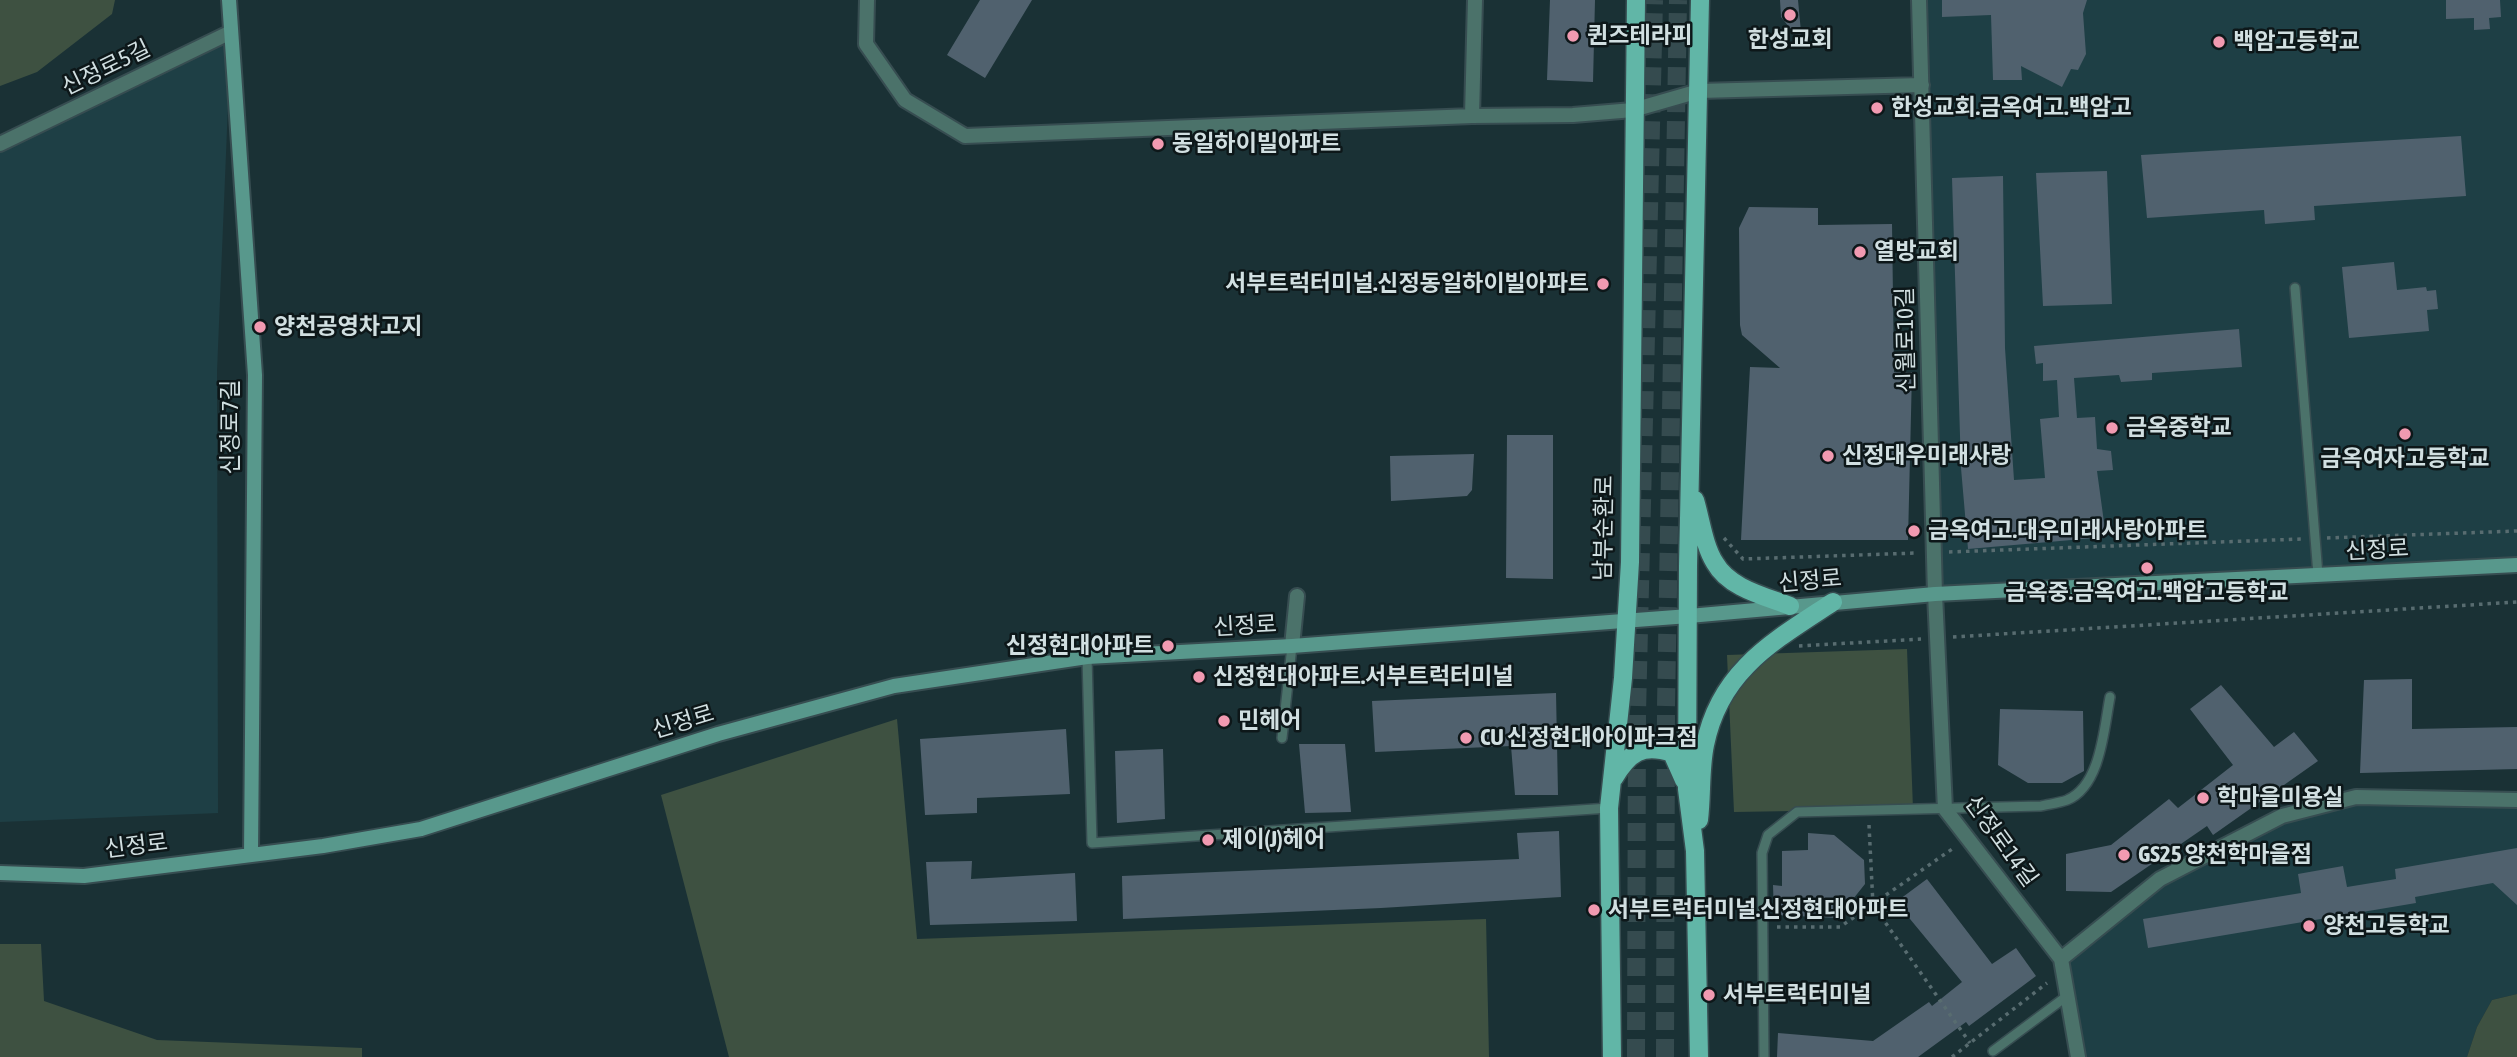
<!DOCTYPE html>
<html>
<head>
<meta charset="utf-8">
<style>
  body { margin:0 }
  canvas { display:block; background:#1a3135 }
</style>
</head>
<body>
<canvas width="2517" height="1057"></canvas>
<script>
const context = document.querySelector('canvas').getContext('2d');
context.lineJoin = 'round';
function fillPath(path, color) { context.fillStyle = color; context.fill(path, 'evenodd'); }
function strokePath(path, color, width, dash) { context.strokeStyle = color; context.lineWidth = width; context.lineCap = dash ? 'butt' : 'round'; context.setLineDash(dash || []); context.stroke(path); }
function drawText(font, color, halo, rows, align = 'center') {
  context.font = font + ' "Asap Condensed","Noto Sans KR",sans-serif'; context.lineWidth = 5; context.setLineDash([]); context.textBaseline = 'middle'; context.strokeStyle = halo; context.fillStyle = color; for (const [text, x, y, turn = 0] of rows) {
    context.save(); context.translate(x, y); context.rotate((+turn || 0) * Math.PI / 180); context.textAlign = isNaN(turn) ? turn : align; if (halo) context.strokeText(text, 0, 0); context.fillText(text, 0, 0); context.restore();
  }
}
const built = new Path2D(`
  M1919,0H2517V565L1935,594Z
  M231,32L217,371L218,813L0,822V144Z
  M2356,797L2517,801V994L2492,1000L2477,1027L2467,1057H2078L2061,959L2160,879L2282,816Z`);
const green = new Path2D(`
  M0,0H115L112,14L37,72L0,86Z
  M1907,649L1913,809L1734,812L1727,655Z
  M897,719L917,939L1486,919L1489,1057H729L661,795Z
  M0,944H41L44,1001L157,1040L362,1048V1057H0Z
  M2517,994V1057H2467L2477,1027L2492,1000Z`);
const building = new Path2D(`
  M980,0H1032L985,78L947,55Z
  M1550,0H1595L1593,82L1547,80Z
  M1780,0H1798L1802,43L1781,17Z
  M1942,0H2087L2083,13L2086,54L2078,70L2071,69L2062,87L2021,66L2022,80H1993L1991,15L1942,17Z
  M2446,0H2500L2501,17L2489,18L2490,29L2474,30V18L2446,19Z
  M2461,136L2466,196L2314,206L2315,220L2265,224L2264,210L2147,218L2141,155Z
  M2107,171L2112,304L2043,306L2036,173Z
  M2003,176L2005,348L2014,480L2045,478L2040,419L2059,417L2057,380L2043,381V363L2036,364L2034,346L2239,329L2242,367L2152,373V380L2121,382L2119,375L2074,378L2077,418L2095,417L2097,449L2111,451L2113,470L2097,471L2106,537L1968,549L1961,468L1952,178Z
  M1749,207L1818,208V225L1892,224L1894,372H1912L1908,540H1741L1750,367L1780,368L1742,335L1740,325L1739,228Z
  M2394,262L2397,290L2426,287L2427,291L2436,290L2438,309L2427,310L2429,331L2349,338L2342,267Z
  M1507,435H1553V579L1506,578Z
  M1474,454L1472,490L1467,496L1391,501L1390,456Z
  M2412,679V729L2517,727V769L2360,773L2364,680Z
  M2221,685L2274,747L2294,732L2318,761L2213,835L2207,826L2111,892L2066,891V854L2111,845L2169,799L2178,808L2233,765L2190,709Z
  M1556,693L1558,795H1515L1511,746L1375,752L1372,701Z
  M2000,709L2083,711L2084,771L2062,783H2028L1998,765Z
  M1066,729L1070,794L977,798V813L925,815L920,739Z
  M1299,744H1345L1351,812L1305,813Z
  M1163,749L1165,819L1117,823L1115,751Z
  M1559,831L1561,897L1381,908L1123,919L1122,876L1519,859L1517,833Z
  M1808,833L1834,835L1864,860L1865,884L1838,918L1774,915L1773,885L1782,886V851L1808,850Z
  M2517,848V905L2493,883L2415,897L2416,903L2148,948L2143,919L2301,893L2298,874L2343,866L2347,887L2396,879L2395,869Z
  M972,861L971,879L1075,873L1077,921L930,925L926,862Z
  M1927,879L1992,964L2016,948L2036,976L1969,1026L1966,1022L1918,1057H1777L1778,1033L1873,1041L1929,1002L1932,1006L1962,982L1896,902Z`);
const primaryTunnel = new Path2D(`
  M1636,1057L1637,713L1654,0
  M1665,1057L1666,707L1678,0`);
const path = new Path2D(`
  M1724,538L1743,559L1917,553
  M2327,538L2517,531
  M1949,552L2302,539
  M1953,637L2517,602
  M1799,646L1921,639
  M1869,825L1873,905L1970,1043
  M1777,927H1840L1955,847
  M1952,1057L2047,983`);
const lane = new Path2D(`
  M2295,288L2318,575
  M1087,657L1092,843L1609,808
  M1282,738L1292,646
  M1993,1051L2067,996
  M1764,1057L1762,853L1768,835L1797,812L2041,806C2049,804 2059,803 2067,800C2101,786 2104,728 2110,697`);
const street = new Path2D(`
  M867,0L866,44L905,100L965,136L1472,116L1573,115L1633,110L1699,91L1922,85
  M1919,0L1935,594L1945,809L2061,959L2078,1057
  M1472,116L1475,0
  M0,144L231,32
  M1292,646L1297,596
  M2061,959L2160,879L2282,816L2356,797L2517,800`);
const secondary = new Path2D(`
  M229,0L255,375L251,855
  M0,873L84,876L323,846L421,829L718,734L894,686L1087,657L1292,646L1689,616L1935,594L2517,565`);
const primary = new Path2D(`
  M1695,500C1701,520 1704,546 1715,563C1729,588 1764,596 1790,606
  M1614,778C1629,753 1642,743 1672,753L1684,780
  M1699,820C1702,795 1700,769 1705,745C1720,670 1774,641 1833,602
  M1612,1057L1609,808L1623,678L1630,562L1636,0
  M1699,1057L1695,851L1687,789L1688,566L1700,0`);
const markers = [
  [1790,15,7,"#f19ab1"],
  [1573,36,7,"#f19ab1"],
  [2219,42,7,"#f19ab1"],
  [1877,108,7,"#f19ab1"],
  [1158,144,7,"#f19ab1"],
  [1860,252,7,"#f19ab1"],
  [1603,284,7,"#f19ab1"],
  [260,327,7,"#f19ab1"],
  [2112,428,7,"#f19ab1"],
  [2405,434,7,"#f19ab1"],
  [1828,456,7,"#f19ab1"],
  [1914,531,7,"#f19ab1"],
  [2147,568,7,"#f19ab1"],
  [1168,646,7,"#f19ab1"],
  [1199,677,7,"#f19ab1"],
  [1224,721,7,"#f19ab1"],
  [1466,738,7,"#f19ab1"],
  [2203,798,7,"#f19ab1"],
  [1208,840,7,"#f19ab1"],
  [2124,855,7,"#f19ab1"],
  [1594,910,7,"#f19ab1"],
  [2309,926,7,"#f19ab1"],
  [1709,995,7,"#f19ab1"]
];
const poiNames = [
  ["퀸즈테라피",1587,36],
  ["한성교회",1790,40,"center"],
  ["백암고등학교",2233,42],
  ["한성교회.금옥여고.백암고",1891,108],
  ["동일하이빌아파트",1172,144],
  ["열방교회",1874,252],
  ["서부트럭터미널.신정동일하이빌아파트",1589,284,"right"],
  ["양천공영차고지",274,327],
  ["금옥중학교",2126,428],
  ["신정대우미래사랑",1842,456],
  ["금옥여자고등학교",2405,459,"center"],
  ["금옥여고.대우미래사랑아파트",1928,531],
  ["금옥중.금옥여고.백암고등학교",2147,593,"center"],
  ["신정현대아파트",1154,646,"right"],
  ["신정현대아파트.서부트럭터미널",1213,677],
  ["민헤어",1238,721],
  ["CU 신정현대아이파크점",1480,738],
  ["학마을미용실",2217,798],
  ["제이(J)헤어",1222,840],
  ["GS25 양천학마을점",2138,855],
  ["서부트럭터미널.신정현대아파트",1608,910],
  ["양천고등학교",2323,926],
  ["서부트럭터미널",1723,995]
];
const streetNames = [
  ["신정로5길",106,68,-26],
  ["신월로10길",1906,340,-91],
  ["신정로7길",231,427,-90],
  ["남부순환로",1604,528,-89],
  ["신정로",2377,550,-3],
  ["신정로",1810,581,-5],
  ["신정로",1245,626,-3],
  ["신정로",683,722,-17],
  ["신정로14길",2001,841,54],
  ["신정로",136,846,-7]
];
fillPath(built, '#1e3f45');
fillPath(green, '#3e5141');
fillPath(building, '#50616e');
strokePath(primaryTunnel, '#354b4f', 18, [18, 9]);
strokePath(lane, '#374d51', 12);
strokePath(street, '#374d51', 18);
strokePath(secondary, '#374d51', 18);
strokePath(primary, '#374d51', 21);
strokePath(path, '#586c70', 3.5, [3.5, 5]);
strokePath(lane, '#4b726a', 9);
strokePath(street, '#4b726a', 14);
strokePath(secondary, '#58988c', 14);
strokePath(primary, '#61b6a7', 18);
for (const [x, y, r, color] of markers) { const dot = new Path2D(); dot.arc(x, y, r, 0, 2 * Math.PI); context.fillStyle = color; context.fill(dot); strokePath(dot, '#0d1719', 2.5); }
drawText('bold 23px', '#d1dfe1', '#0d1719', poiNames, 'left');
drawText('23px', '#d1dfe1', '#0d1719', streetNames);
</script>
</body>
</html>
